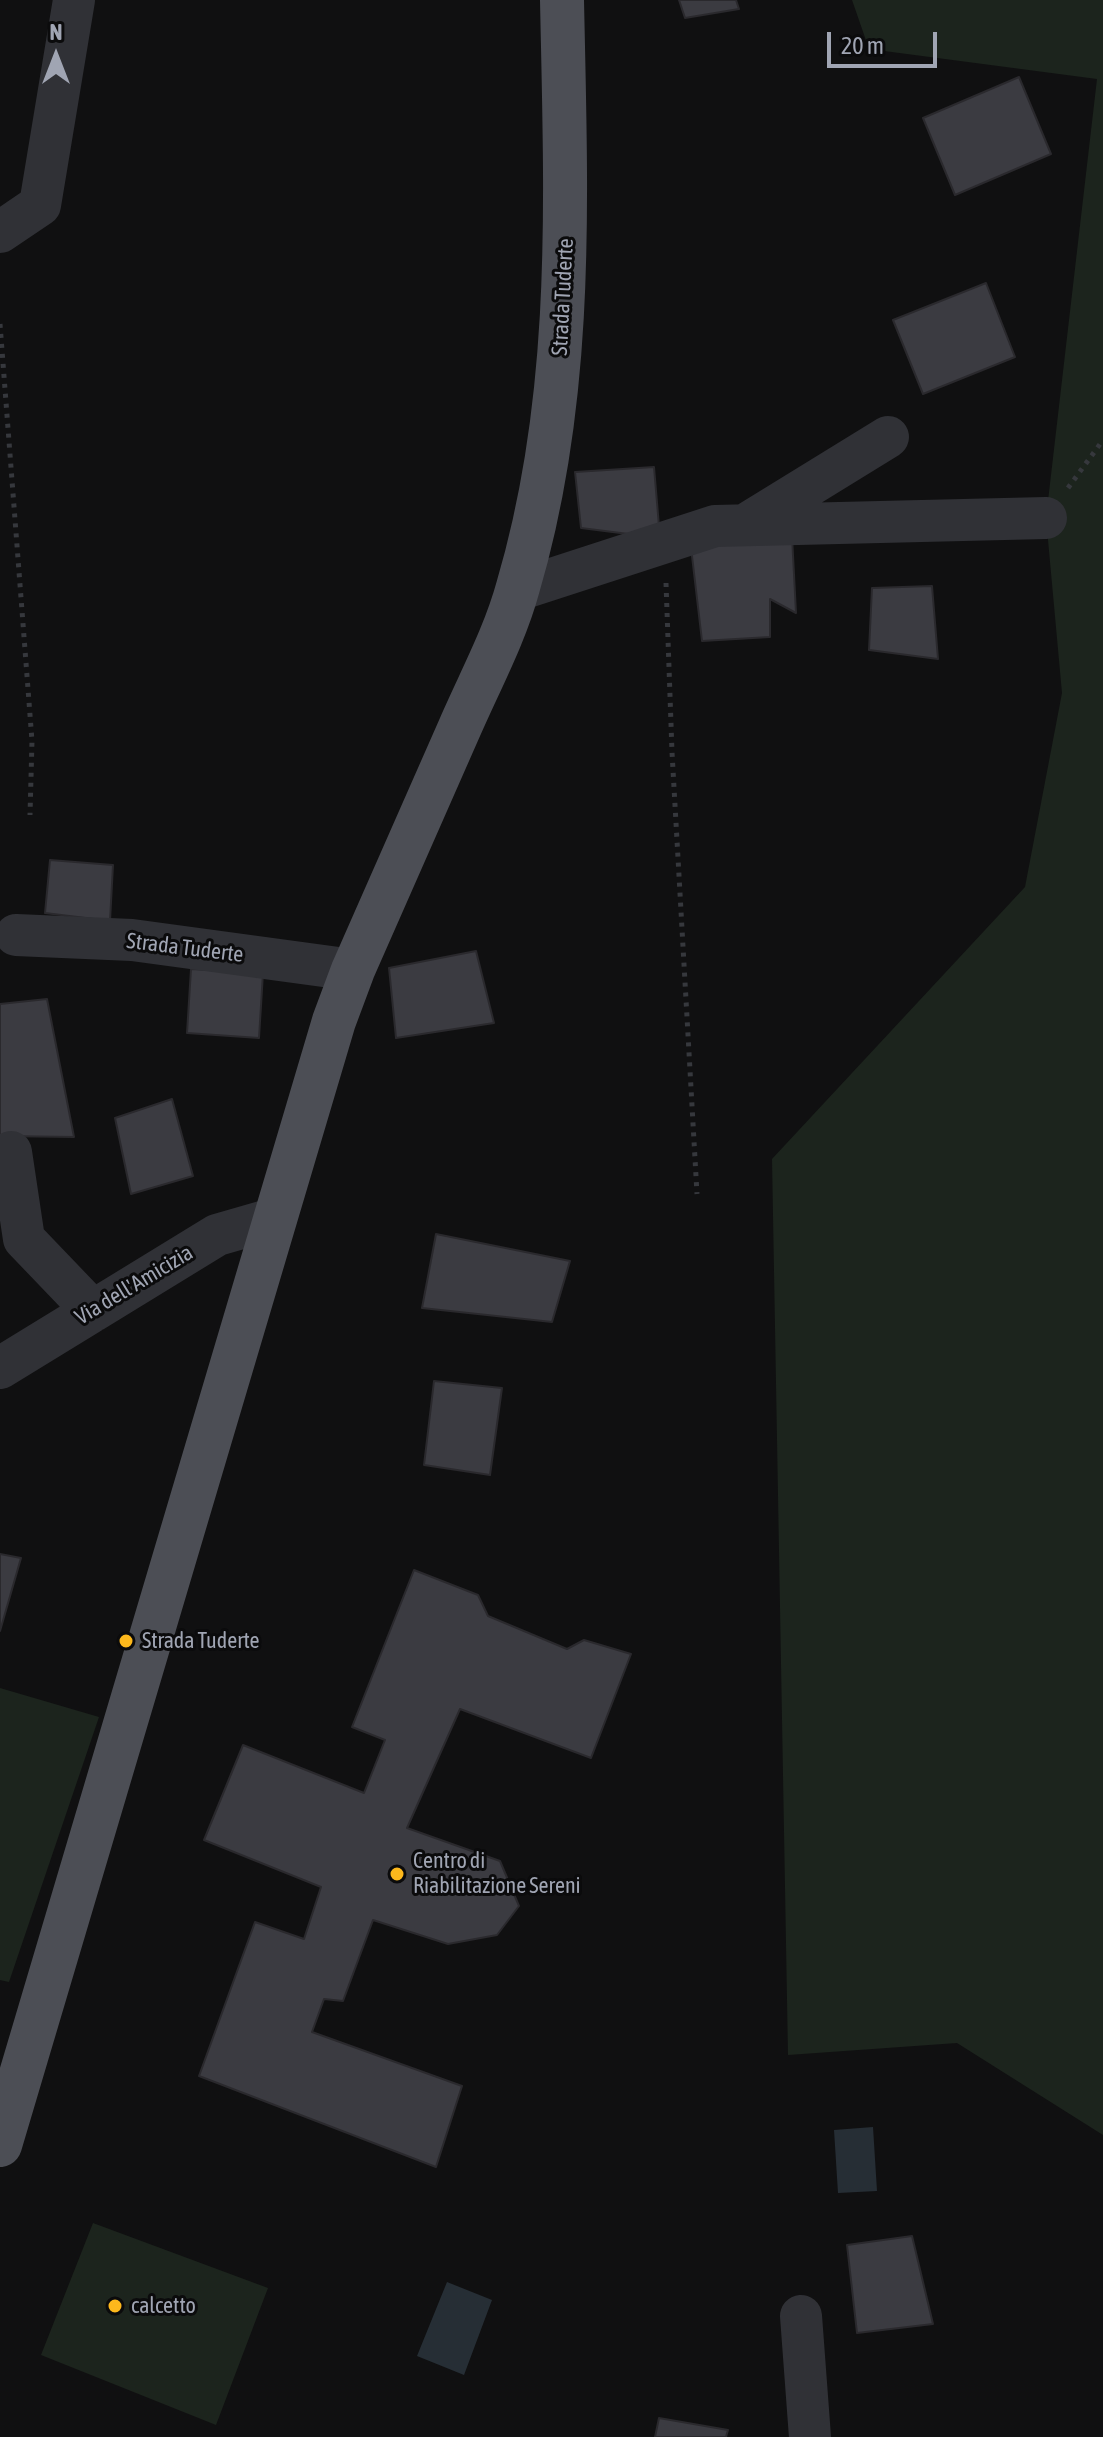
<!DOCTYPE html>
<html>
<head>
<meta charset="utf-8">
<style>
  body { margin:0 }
  #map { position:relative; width:1103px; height:2437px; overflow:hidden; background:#101011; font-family:"Asap Condensed",sans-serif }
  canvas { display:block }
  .north { position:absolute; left:16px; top:16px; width:80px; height:80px; -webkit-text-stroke:6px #0b0b0c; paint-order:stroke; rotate:0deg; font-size:22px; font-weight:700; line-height:32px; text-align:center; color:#a0a5b3 }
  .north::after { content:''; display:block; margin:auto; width:28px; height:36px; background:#a0a5b3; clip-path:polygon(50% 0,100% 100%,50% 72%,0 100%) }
  .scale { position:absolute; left:827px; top:32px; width:110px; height:36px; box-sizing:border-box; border:4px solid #a0a5b3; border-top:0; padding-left:10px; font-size:24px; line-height:28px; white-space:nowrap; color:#a0a5b3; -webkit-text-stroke:6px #0b0b0c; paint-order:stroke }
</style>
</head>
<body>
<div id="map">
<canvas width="1103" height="2437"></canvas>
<div class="north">N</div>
<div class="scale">20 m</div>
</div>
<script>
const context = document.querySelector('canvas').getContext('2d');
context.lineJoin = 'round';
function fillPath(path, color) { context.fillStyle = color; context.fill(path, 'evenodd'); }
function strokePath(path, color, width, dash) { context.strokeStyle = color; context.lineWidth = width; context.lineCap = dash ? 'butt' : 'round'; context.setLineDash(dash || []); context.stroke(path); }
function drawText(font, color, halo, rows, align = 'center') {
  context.font = font + ' "Asap Condensed",sans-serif'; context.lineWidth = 6; context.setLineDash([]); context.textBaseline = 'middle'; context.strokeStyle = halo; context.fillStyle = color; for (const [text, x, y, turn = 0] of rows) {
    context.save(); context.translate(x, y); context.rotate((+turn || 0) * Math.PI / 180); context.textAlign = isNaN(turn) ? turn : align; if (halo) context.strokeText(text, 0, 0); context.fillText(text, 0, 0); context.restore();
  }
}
const green = new Path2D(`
  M852,0H1103V2135L957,2043L788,2055L772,1159L1025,887L1062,693L1046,518L1097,79L869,49Z
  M0,1688L99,1717L9,1982L0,1980Z
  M93,2223L268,2288L216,2425L41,2355Z`);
const water = new Path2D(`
  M873,2127L877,2191L838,2193L834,2130Z
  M447,2282L492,2300L464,2375L417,2356Z`);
const building = new Path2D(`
  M679,0H736L739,9L685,18Z
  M1019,77L1051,154L955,195L923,118Z
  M986,283L1015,357L923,394L893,320Z
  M654,467L660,538L581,528L575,472Z
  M792,536L796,613L770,599V637L702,641L690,539Z
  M932,586L938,659L869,650L872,588Z
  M50,860L113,865L110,921L45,913Z
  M476,951L494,1023L396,1038L389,968Z
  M191,969L263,973L259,1038L187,1033Z
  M47,999L74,1137L0,1136V1004Z
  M172,1099L193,1176L131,1194L115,1118Z
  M436,1234L570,1261L552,1322L422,1308Z
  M434,1381L502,1388L490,1475L424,1465Z
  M0,1554L21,1558L0,1631Z
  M414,1570L478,1595L488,1616L567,1649L584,1640L631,1654L591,1758L460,1709L407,1828L500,1861L519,1906L497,1935L448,1944L373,1920L343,2001L324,1999L312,2032L462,2086L436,2167L199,2076L255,1922L304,1939L321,1887L204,1840L243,1745L364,1793L385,1740L352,1727Z
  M912,2236L933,2324L857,2333L847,2245Z
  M659,2418L728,2430L726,2437H655Z`);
const path = new Path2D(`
  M0,324L32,741L30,815
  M1068,488L1103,440
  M666,583L672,752L697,1194`);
const minor = new Path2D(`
  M0,232L40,205L74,0
  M745,525L888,437
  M518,590L715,526L1046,518
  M16,935L132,940L353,970
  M11,1152L24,1239L93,1311
  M0,1368L217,1235L276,1218
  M801,2316L810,2437`);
const major = new Path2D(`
  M0,2145L334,1021L353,970C389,889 425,808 460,727C480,681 505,635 518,587C575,394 566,198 562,0`);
const markers = [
  [126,1641,8,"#fdb81c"],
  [397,1874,8,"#fdb81c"],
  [115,2306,8,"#fdb81c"]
];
const streetNames = [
  ["Strada Tuderte",563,297,-87],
  ["Strada Tuderte",185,948,7],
  ["Via dell'Amicizia",134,1285,-31]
];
const poiNames = [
  ["Strada Tuderte",142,1641],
  ["Centro di",413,1861],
  ["Riabilitazione Sereni",413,1886],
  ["calcetto",131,2306]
];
fillPath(green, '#1c241d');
fillPath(water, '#262e35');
fillPath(building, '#3b3b41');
strokePath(building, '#2a292d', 2);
strokePath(path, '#36383d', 5, [4, 6]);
strokePath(minor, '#303136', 42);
strokePath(major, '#4c4e55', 44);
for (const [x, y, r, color] of markers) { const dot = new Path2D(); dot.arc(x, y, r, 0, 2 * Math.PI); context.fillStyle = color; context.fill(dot); strokePath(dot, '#0b0b0c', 3); }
drawText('22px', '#a0a5b3', '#0b0b0c', streetNames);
drawText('22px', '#a0a5b3', '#0b0b0c', poiNames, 'left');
</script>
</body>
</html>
